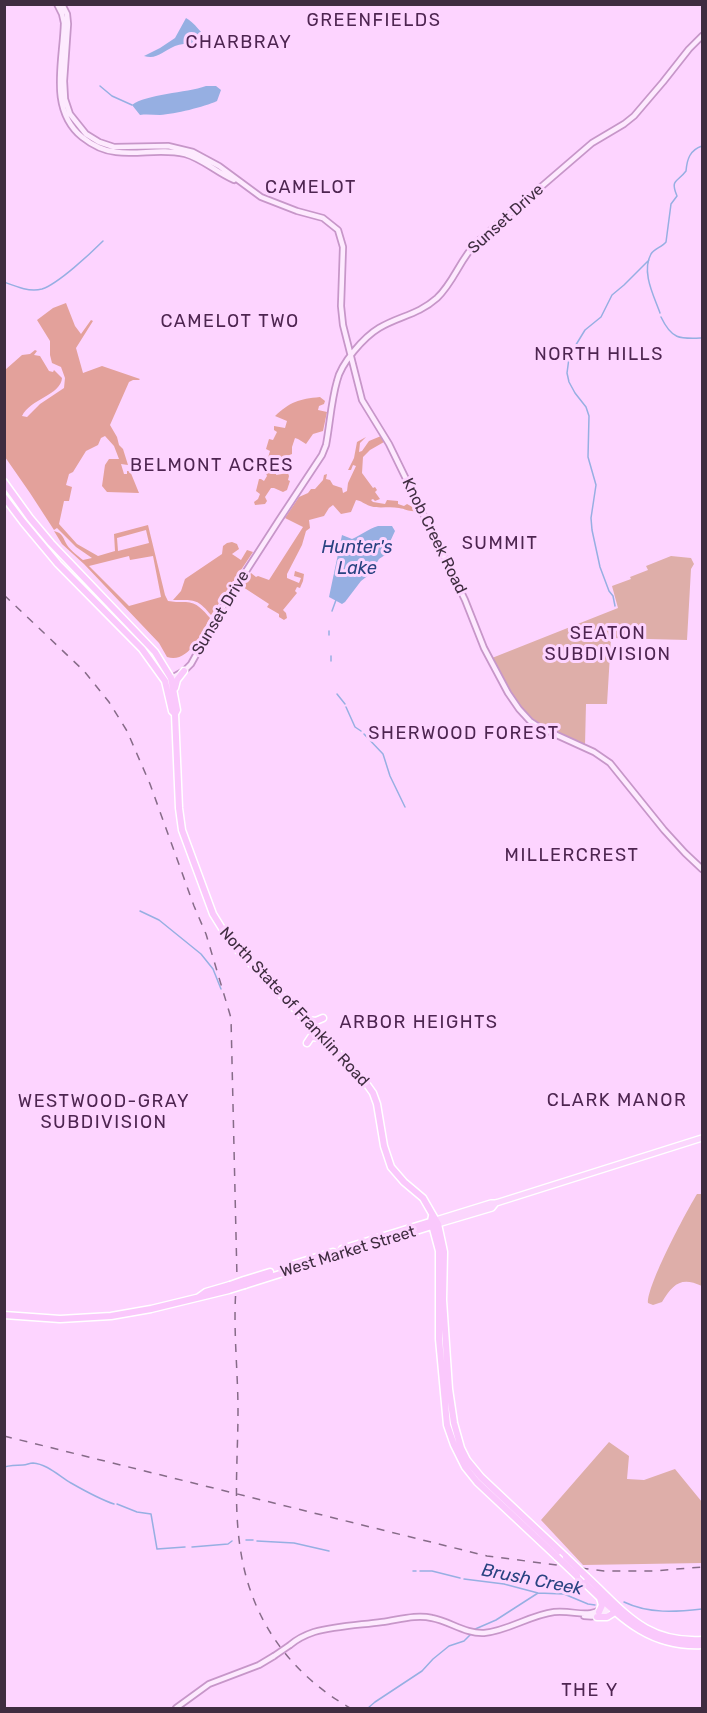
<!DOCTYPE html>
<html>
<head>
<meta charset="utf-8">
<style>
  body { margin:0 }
  #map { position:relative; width:707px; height:1713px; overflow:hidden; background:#fdd4ff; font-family:Rubik,sans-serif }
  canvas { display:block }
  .frame { position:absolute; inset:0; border:6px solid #3f2c40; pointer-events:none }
</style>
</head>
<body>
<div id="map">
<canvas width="707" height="1713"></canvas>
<div class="frame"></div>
</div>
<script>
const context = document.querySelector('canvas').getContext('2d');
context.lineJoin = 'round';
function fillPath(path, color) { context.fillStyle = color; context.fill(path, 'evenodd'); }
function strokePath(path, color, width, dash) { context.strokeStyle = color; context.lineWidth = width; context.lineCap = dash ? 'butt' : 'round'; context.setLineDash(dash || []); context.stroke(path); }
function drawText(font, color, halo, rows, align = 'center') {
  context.font = font + ' Rubik,sans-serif'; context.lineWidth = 6; context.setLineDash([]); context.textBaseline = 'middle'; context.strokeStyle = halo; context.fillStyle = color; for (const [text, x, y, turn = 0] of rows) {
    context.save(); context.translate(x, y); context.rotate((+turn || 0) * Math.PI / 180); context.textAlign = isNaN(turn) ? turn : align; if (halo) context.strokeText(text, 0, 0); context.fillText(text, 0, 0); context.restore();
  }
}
const green = new Path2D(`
  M671,556L691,558L694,564L691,569L687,640L611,638L607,704H586L585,745C570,739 555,734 542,725C517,710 506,682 492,658L618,608L612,586L631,579L630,577L648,570L646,566Z
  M697,1194H702V1286C681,1276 673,1284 662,1302L653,1305L648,1303C647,1285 686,1212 697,1194Z
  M609,1442L629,1456L627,1479L644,1480L675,1469L702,1502V1563L583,1565L541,1520Z`);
const forest = new Path2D(`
  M66,303L75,326L81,334L91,320L93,321L76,348L83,373L102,366L140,379L139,380H133L129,382L110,425L117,437L119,445L123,449L128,465L121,464L124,474H127V471H130L139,493L107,492L102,486L105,465L109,459H119L114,446L105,436L101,438L98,445L86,451L73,472L69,474L66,485L72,487L69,501H64L59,524L77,544L98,556L115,551L114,534L148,525L165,595L168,601C174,602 178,602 184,602C196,601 203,610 210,618C201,634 188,664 167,657L159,643L84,564L62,544L54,531C63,533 63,538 67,545C71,551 78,556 83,560L92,558L76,547L57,528L54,530L30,493L5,457V370L22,355L30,354L35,350L37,351L34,355L40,356L49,371L53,372L54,370L62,378C61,395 30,399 22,416L27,417L40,404L64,388L65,378L61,367L52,363L50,355V341L37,320L53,308ZM146,530L149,543L118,551L117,538ZM129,556L130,560L153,556L161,597L129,606L89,566Z
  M320,397L325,401L324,404L319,406L318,410L327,412L323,431L313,434L306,444L298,439L295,438L292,447V454L287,456L281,467L278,468L276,475L288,473L289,476L288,480L290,481L287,490L283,492L274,488H271L265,497L267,501L265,504L255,505L254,502L258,499L260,494L256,491L259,479H261L264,481L267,476L265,470L272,472L273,470L267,467L266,464L270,451L266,449L269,439L273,440L277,432L274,430V426L285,428L287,421L275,416C290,402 299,399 320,397Z
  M381,436L384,442L370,450L363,457L362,473L373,488L375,487L377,490L375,492L380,499L375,501L373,499L371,500L373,502L385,504L387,500L398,501V504L404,506L407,504L418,510L417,511C409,512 406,509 399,508C389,506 379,509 370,506C364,504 362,501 356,500L351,512L341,514L333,505L329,508L324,516L309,520L310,528L306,531L302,545L287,574V578L299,583L301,578L294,576L295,571L304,574L303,581L300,588L297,587L295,591L297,593L283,610L286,613L287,618L284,620L279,617V614L267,607L269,604L243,587L251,573L256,577L258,576L269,580L303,527L285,518L299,497L308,493L311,489H315L323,480L324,475L327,474L326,479L330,480L333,485L342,488L343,493L347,491L348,483L356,466L353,465L351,470H348L354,458L357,442L366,437L360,443L359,452L362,451L369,441Z
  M232,542L237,544L239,549L232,554L241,560L247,550L253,552L211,615C197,598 194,600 173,600L181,591L185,579L222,554L223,546L227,543Z`);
const water = new Path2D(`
  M186,18C193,21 204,36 210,42L209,45C198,43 186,42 175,46C163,51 157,60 144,56L160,48L175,38Z
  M206,86H216L221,90L217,101C204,107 175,114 160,115C153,115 147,114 140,115L132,105C146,94 186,93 206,86Z
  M378,526H392L395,531L389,544L388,553L379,559L370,574L361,581L345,602L342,604L329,597L342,535L352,539C361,535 368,529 378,526Z`);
const stream = new Path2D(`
  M100,86L112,96L132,105
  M4,282C17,287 29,292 42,289C58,284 91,253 103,241
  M660,313C654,296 641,272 651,254C654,249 662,247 666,242L671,204L677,196C670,179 677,183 686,171C687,159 690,150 702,146
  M661,317C672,340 680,339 702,338
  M615,606L613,596L609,591L600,567L592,530L591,518L596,485L588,457L589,416L586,407L575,393L569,382L567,373L569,358L574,348L585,330L601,317L612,295L624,285L649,260
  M332,611L336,600
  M329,631V635
  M331,661V656
  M337,694L345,704
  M346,707L355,727L361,731
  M364,734L383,754L390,776L405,807
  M140,911L159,920L201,954L213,969L221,989
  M4,1467C12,1465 16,1465 23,1465C27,1465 29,1463 33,1463C47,1464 59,1476 71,1483C85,1491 99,1499 114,1504
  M117,1504L137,1512L151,1514L157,1549L185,1547
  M246,1540H253
  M257,1541L294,1543L329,1551
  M192,1547L228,1544L232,1541
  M413,1571H416
  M420,1571H432L460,1578
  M464,1579L504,1584L538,1593L564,1594L588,1604L595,1605
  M624,1602C649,1614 676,1612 702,1609
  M368,1708L375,1702L422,1671L433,1659L449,1646L464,1641L471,1634L473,1630L496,1620L538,1593`);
const secondary = new Path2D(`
  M57,4L62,14L64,23C63,62 48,109 82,137C92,145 104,151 116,152C139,155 162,148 185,154C203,159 217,173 234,180
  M62,4L67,14L68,24L64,81L65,99L70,114L86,134L99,142L114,147L168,146L193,152L219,166L261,197L297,211L323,218L338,230L343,247L341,306L343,325L362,400L389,444L465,600L484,648L508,693L519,709L530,721L539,727L594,752L610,763L664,830L685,853L702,869
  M170,679L184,671L191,664L221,610L279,520L322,455L326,445C330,424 331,402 337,381C341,363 364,337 379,328C399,316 418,315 437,298C454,282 460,259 477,242L592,143L624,124L634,116L663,82L689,49L702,36
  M584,1616C594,1617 606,1617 609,1606
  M290,1645C297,1639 305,1635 314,1632C336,1626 360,1625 382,1622C398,1620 416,1614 432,1618C449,1621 466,1634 484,1633C508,1631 530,1615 554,1612C580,1610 585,1621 611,1604
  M176,1708L209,1684L259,1665L274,1656`);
const primary = new Path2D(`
  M436,1220L491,1203H496L702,1138
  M438,1224L492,1208L496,1203`);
const trunk = new Path2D(`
  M4,482L30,518L51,543L155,652L171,678L177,710L175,714L179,808L182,830L213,914L231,943L363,1079L373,1093L377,1104L384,1146L391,1167L404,1182L423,1198L438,1224L444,1252L443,1300L449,1389L454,1423L461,1448L467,1460L481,1477L566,1557
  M4,497L23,522L58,564L142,649L165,681L172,711L175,714
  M175,688L177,680L184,671
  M307,1020L316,1021L323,1018
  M307,1043L311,1037L322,1038
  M432,1216L431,1221L439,1251V1339L447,1425L454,1445L465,1467L477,1482L557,1557
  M342,1249L433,1221
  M291,1265L333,1252
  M244,1280L270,1272
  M245,1285L435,1225
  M199,1297L206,1292L230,1285
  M4,1315L60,1319L111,1316L151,1309L229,1290
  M577,1576C616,1612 644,1648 702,1645
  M587,1577C625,1612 645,1643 702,1640
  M599,1612L602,1605L600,1598
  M597,1617H607L615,1612`);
const rail = new Path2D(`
  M4,595L84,671L109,702L127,731L150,784L194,906L206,934L231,1018L237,1278C232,1322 238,1367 238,1411C238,1458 233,1506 241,1553C252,1621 291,1674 350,1708
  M4,1436L487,1556L604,1571H653L702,1567`);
const secondaryBridge = new Path2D(`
  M274,1656L290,1645`);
const trunkBridge = new Path2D(`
  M230,1285L244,1280
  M229,1290L245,1285
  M557,1557L577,1576
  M566,1557L587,1577`);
const streetNames = [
  ["Sunset Drive",506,219,-42],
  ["Knob Creek Road",434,536,64],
  ["Sunset Drive",221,613,-59],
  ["North State of Franklin Road",294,1007,47],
  ["West Market Street",348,1252,-17]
];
const neighbourhoodNames = [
  ["GREENFIELDS",374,21],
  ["CHARBRAY",239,43],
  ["CAMELOT",311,188],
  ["CAMELOT TWO",230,322],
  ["NORTH HILLS",599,355],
  ["BELMONT ACRES",212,466],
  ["SUMMIT",500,544],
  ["SEATON",608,634],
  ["SUBDIVISION",608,655],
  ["SHERWOOD FOREST",464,734],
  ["MILLERCREST",572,856],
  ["ARBOR HEIGHTS",419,1023],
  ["CLARK MANOR",617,1101],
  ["WESTWOOD-GRAY",104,1102],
  ["SUBDIVISION",104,1123],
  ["THE Y",590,1691]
];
const waterNames = [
  ["Hunter's",357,548],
  ["Lake",357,569],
  ["Brush Creek",532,1580,11]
];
fillPath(green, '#deaea9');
fillPath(forest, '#e3a19b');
fillPath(water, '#96afe2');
strokePath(stream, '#96afe2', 1.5);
strokePath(secondary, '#c796c9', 8);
strokePath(primary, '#fff', 8);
strokePath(trunk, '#fff', 9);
strokePath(secondary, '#fdeafe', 4.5);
strokePath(primary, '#fbd6fd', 5);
strokePath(trunk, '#fac8fc', 6);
strokePath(rail, '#866b88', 1.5, [8, 8]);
strokePath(secondaryBridge, '#c796c9', 8, []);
strokePath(trunkBridge, '#fff', 9, []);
strokePath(secondaryBridge, '#fdeafe', 4.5);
strokePath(trunkBridge, '#fac8fc', 6);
drawText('16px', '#3f2c40', '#fdd4ff', streetNames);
context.letterSpacing = '1.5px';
drawText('18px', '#4e2551', '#fdd4ff', neighbourhoodNames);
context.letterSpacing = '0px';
drawText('italic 18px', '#294381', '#fdd4ff', waterNames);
</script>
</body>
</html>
